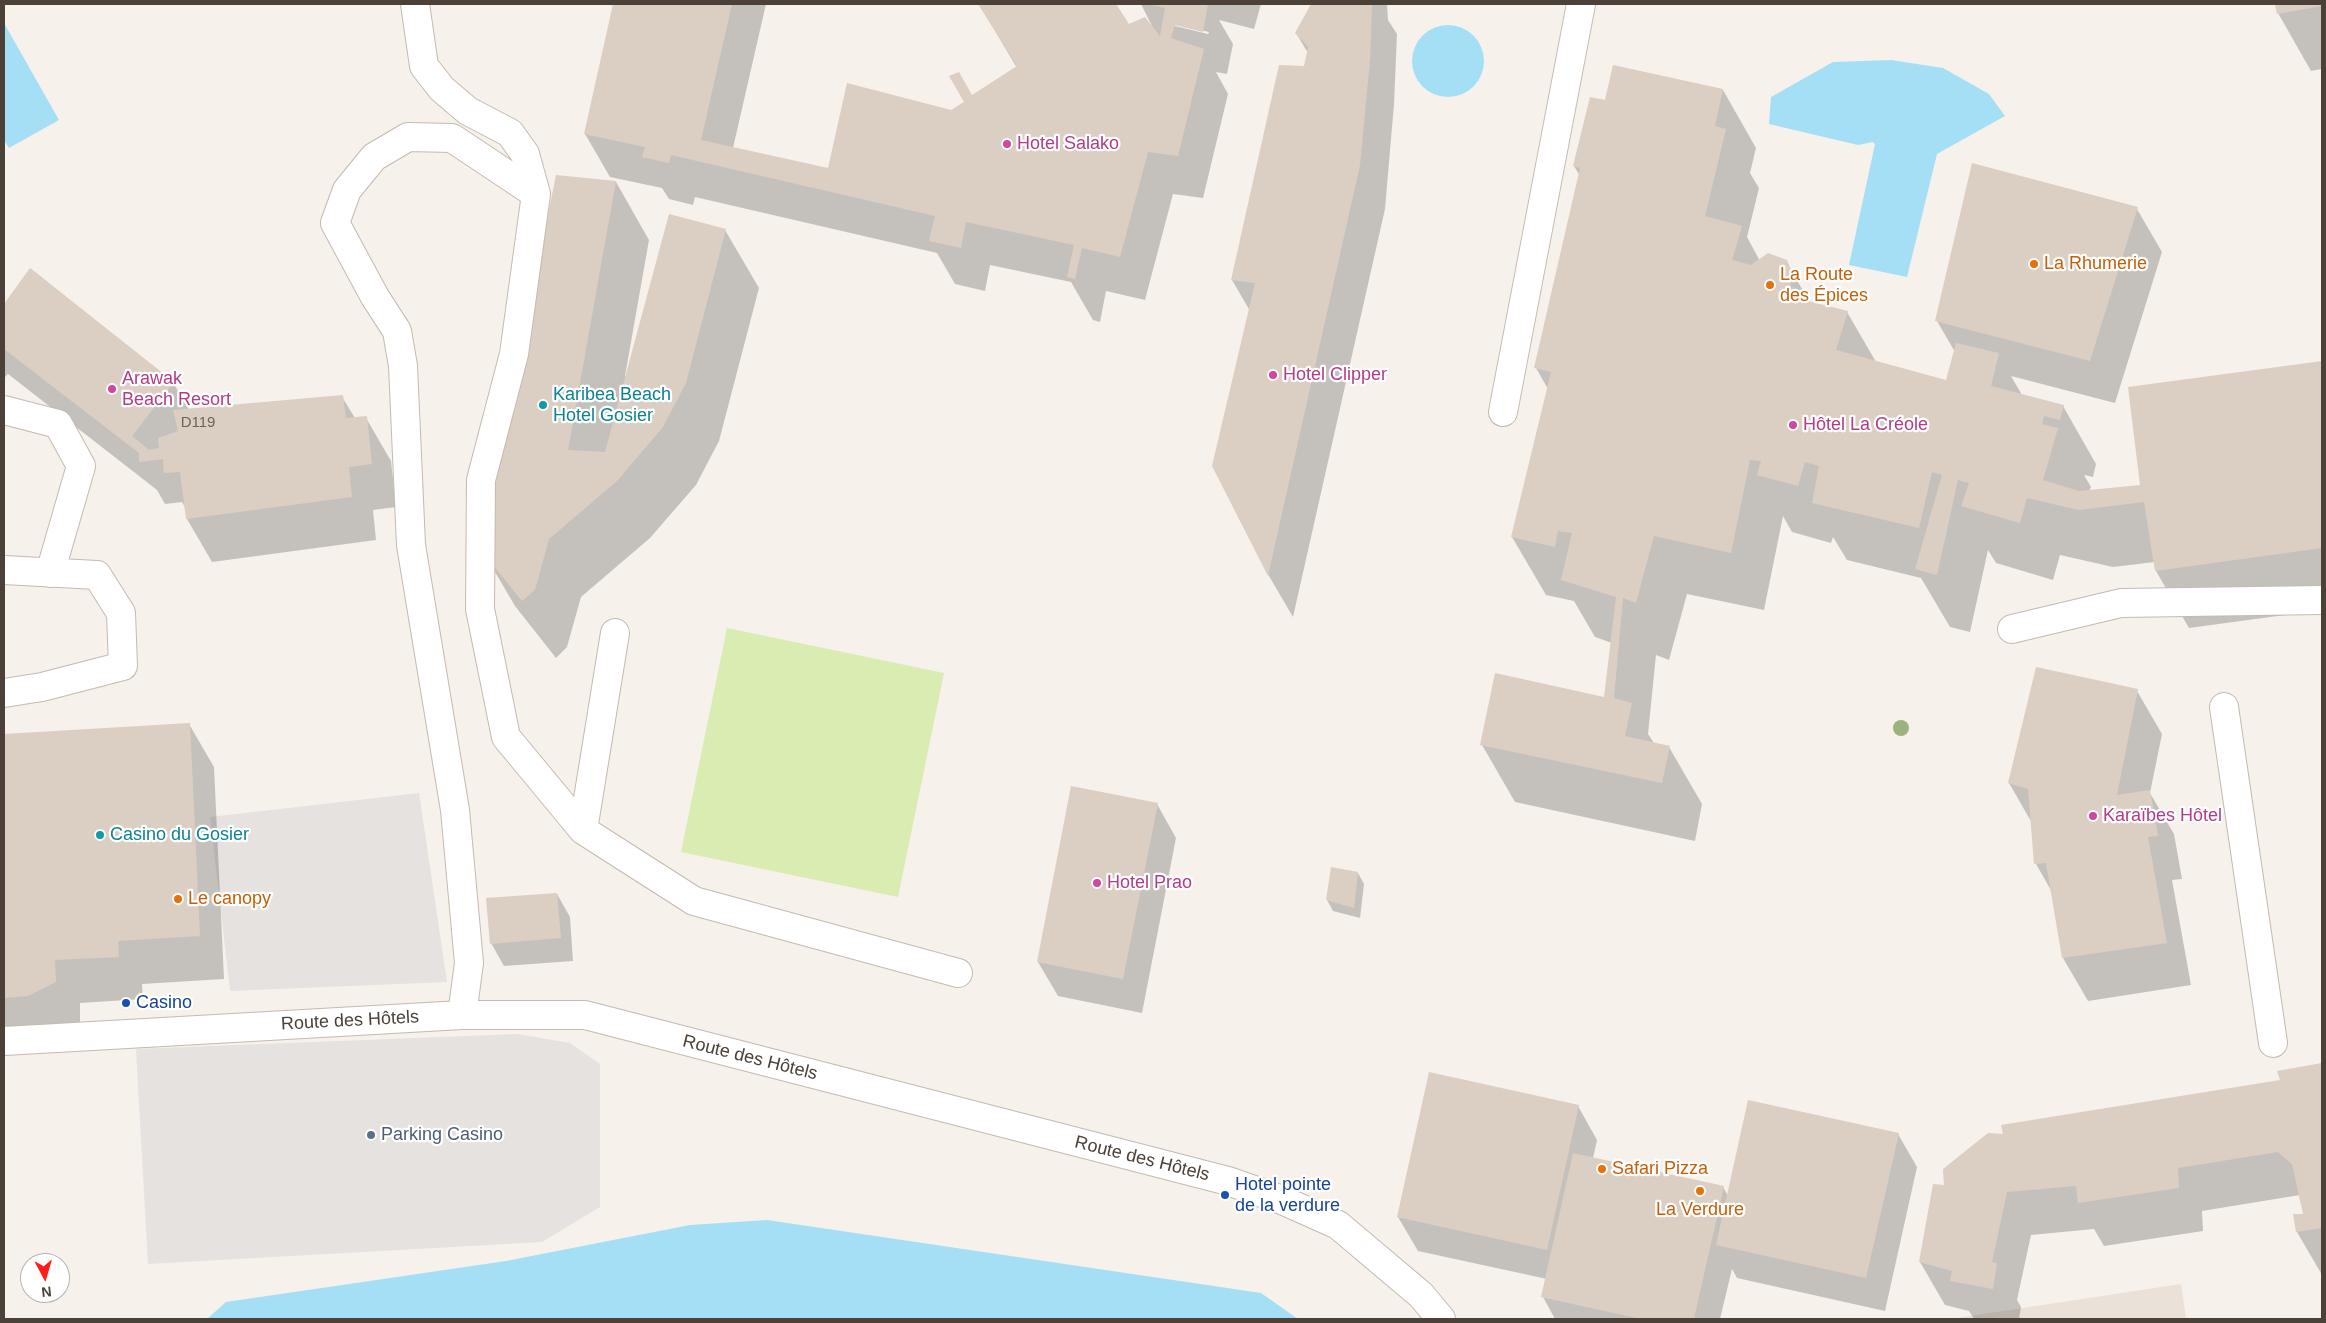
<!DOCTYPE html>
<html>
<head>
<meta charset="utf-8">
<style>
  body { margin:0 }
  #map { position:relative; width:2326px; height:1323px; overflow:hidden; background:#f6f1eb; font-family:Helvetica,sans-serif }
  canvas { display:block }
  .frame { position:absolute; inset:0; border:5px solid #4b4138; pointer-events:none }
  .north { position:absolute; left:20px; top:1253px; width:50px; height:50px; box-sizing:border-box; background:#fff; border:1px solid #b7b3af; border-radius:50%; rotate:174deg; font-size:14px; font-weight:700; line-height:20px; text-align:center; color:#4b4138 }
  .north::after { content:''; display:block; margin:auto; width:18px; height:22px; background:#ff1c19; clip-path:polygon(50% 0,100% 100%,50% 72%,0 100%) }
</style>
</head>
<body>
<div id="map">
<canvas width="2326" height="1323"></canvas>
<div class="frame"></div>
<div class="north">N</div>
</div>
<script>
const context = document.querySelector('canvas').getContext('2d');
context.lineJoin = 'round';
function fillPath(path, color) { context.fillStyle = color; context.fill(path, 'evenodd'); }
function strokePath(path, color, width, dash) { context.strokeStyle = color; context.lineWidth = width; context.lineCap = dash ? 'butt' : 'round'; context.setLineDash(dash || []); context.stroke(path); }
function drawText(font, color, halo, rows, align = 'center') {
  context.font = font + ' Helvetica,sans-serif'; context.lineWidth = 4.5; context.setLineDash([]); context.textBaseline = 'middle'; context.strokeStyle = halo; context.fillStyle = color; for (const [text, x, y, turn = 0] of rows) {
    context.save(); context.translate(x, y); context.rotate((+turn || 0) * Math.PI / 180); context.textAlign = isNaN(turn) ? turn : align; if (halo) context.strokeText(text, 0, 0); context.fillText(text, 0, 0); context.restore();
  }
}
const residential = new Path2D(`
  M2181,1284L2186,1319H1950Z`);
const green = new Path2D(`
  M727,628L944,673L898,897L681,852Z`);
const parking = new Path2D(`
  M419,793L447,982L230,991L210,817Z
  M517,1034L570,1043L600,1064V1207L542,1242L148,1264L136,1049Z`);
const water = new Path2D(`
  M4,23L59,120L9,148L4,140Z
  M1412 61a36 36 0 1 1 72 0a36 36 0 1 1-72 0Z
  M1891,60L1943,68L1989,94L2005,116L1937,154L1907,277L1849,265L1875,144L1873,142L1858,145L1769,124L1771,97L1833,62Z
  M767,1220L1261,1293L1298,1319H207L226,1302L506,1261L690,1225Z`);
const shadow = new Path2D(`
  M614,4H766L733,148L829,169L951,111L1017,68L979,4H1114L1128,26L1155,32L1141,4H1261L1254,29L1219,20L1233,44L1227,74L1216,72L1228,94L1203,198L1173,194L1145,300L1106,291L1100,322L1093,320L1071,282L990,265L985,291L955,284L937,253L695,197L693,205L669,199L662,188L610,177L585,134ZM1175,24L1209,32L1208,34L1175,26Z
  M1313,4H1387L1388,20L1397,34L1394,104L1385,209L1293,617L1269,576L1214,466L1250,311L1232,280L1305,67L1308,53L1296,33Z
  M2277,4H2322V69L2311,71L2278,13Z
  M1723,90L1756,148L1750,173L1759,188L1747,237L1760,261H1786L1810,303L1847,312L1876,362L1947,382L1955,352L1937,321L2137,209L2162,252L2115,403L2011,376L2022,395L2063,406L2096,464L2093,477L2084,475L2091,487L2089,491L2141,486L2130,388L2322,362V610L2189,628L2156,571L2155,562L2113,567L2060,555L2053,580L1996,563L1988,550L1970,632L1950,627L1921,578L1847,560L1833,537L1831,543L1792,532L1783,516L1764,610L1687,594L1669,660L1656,655L1648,734L1654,743L1669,747L1702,804L1695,841L1515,802L1482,745L1605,698L1612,643L1595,637L1574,601L1546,595L1512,537L1548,389L1536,368L1580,176L1574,166L1606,102Z
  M557,177L616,182L649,240L625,376H627L725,230L759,288L719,441L696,485L650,538L581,597L567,647L556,658L515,606L481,548Z
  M31,269L173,382L189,410L342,397L355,418H366L391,461L396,507L373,510L376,540L212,562L187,519L186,509L182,502L165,504L157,490L8,374L4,378V306Z
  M2137,691L2162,734L2150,793L2174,834L2182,879L2172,880L2191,985L2088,1001L2063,958L2052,892L2036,864L2032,823L2009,783Z
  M189,724L214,767L224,979L142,984L143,999L80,1003V1025L4,1043V735Z
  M1157,804L1176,838L1142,1013L1058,996L1038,962Z
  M1358,873L1364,884L1360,918L1333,911L1327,900Z
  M557,894L570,917L573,961L504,966L491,943Z
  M2322,1064V1275L2297,1232L2295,1215H2305L2300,1195L2202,1211L2203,1231L2104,1246L2094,1229L2031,1235L2017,1300L2021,1307L2019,1319H1974L1969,1311L1945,1305L1920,1262L1945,1186L2004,1135L2282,1081L2279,1072Z
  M1578,1106L1597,1140L1593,1158L1723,1187L1728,1196L1898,1134L1917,1167L1885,1311L1737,1278L1732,1269L1720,1319H1555L1543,1297L1547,1279L1418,1251L1398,1217Z`);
const building = new Path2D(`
  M613,4H732L701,140L828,168L847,83L951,110L964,102L949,76L959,72L972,95L1017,66L978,4H1116L1129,24L1145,17L1160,36L1165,8L1148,4H1208L1203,32L1175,25L1171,38L1204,49L1178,156L1148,152L1120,257L1082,248L1075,279L1067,277L1074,245L966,222L961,248L929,241L935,216L671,155L669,163L642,157L645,147L584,134Z
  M1311,4H1372L1370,60L1360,165L1268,576L1212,466L1255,283L1231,280L1279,65L1304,66L1308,47L1295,33Z
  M2275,4H2322V6L2277,14Z
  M1613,65L1723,89L1715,126L1726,129L1705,216L1742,226L1732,260L1751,265L1768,253L1787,260L1793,275L1788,296L1848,311L1836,350L1946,380L1956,343L1999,353L1991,386L2064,405L2060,420L2044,416L2042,424L2058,428L2043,480L2079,491L2140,485L2128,387L2322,361V548L2155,571L2144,502L2079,510L2027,498L2020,523L1961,506L1969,483L1958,480L1937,575L1915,569L1942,475L1932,472L1919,528L1812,503L1819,466L1805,462L1798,486L1757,475L1761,461L1750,460L1731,553L1654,536L1636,603L1623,598L1614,698L1632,703L1625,736L1670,746L1662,783L1480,745L1495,673L1604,697L1616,597L1561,580L1572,533L1558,531L1555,547L1511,537L1551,372L1534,368L1580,168L1573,166L1590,97L1605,100Z
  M1972,163L2138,207L2090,361L1935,321Z
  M556,175L616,181L568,450L605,452L669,214L726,229L686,383L663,427L617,481L549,539L535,590L522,601L480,549Z
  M30,268L174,382L132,436L149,450L159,448L158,438L178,431L173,410L343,395L346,418L367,416L372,464L349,467L352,497L186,519L180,472L164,473L163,459L139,462V453L4,349V304Z
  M2036,667L2138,689L2117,795L2150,790L2158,836L2148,837L2167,943L2062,958L2046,863L2034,864L2028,789L2008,783Z
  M190,723L200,936L118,941L119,957L55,960L56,982L28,996L4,998V734Z
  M1071,786L1158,803L1123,979L1037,962Z
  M1331,867L1358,872L1354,908L1326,900Z
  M557,893L561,938L490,944L486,898Z
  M2322,1063V1228L2296,1232L2293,1214H2303L2292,1164L2278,1152L2178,1168L2179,1188L2078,1203L2076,1186L2007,1192L1992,1262L1997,1263L1993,1289L1950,1281L1952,1271L1919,1262L1933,1184L1944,1185L1943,1169L1988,1133L2003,1134L2001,1125L2280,1080L2277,1071Z
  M1429,1072L1579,1105L1547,1250L1397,1217Z
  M1748,1100L1899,1133L1866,1278L1716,1245Z
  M1573,1153L1724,1186L1694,1319H1641L1541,1297Z`);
const minor = new Path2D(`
  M415,4L424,66L442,89L468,111L510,133L525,154L536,194L514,354L481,480L480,609L506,737L583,830L694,901L958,973
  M4,410L58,424L81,466L50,573
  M1503,412L1581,4
  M4,570L97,575L121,613L123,666L42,687L4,693
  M2012,629L2121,603L2322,600
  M2224,707L2273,1043
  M583,830L615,633
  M462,1015L469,963L455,810L411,545L403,366L397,331L375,297L335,223L347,190L374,157L408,137L452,138L536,194
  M4,1041L462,1015H585L1228,1181L1282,1200L1338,1225L1421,1295L1441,1319`);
const trees = [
  [1901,728]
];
const markers = [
  [1007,144,5,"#d1479c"],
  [2034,264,5,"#e8710a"],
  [1770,285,5,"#e8710a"],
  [1273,375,5,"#d1479c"],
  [112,389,5,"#d1479c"],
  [543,405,5,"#0f9aa8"],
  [1793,425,5,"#d1479c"],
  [2093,816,5,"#d1479c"],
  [100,835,5,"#0f9aa8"],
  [1097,883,5,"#d1479c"],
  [178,899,5,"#e8710a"],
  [126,1003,5,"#1a4fb4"],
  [371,1135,5,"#5c6f8a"],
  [1602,1169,5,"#e8710a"],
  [1700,1191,5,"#e8710a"],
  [1225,1195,5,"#1a4fb4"]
];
const numberNames = [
  ["D119",198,423]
];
const hotelNames = [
  ["Hotel Salako",1017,144],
  ["Hotel Clipper",1283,375],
  ["Arawak",122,379],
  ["Beach Resort",122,400],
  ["Hôtel La Créole",1803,425],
  ["Karaïbes Hôtel",2103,816],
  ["Hotel Prao",1107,883]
];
const foodNames = [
  ["La Rhumerie",2044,264],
  ["La Route",1780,275],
  ["des Épices",1780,296],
  ["Le canopy",188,899],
  ["Safari Pizza",1612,1169],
  ["La Verdure",1700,1210,"center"]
];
const cultureNames = [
  ["Karibea Beach",553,395],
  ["Hotel Gosier",553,416],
  ["Casino du Gosier",110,835]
];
const transitNames = [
  ["Casino",136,1003],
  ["Hotel pointe",1235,1185],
  ["de la verdure",1235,1206]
];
const streetNames = [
  ["Route des Hôtels",350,1021,-3],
  ["Route des Hôtels",750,1058,14],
  ["Route des Hôtels",1142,1159,14]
];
const serviceNames = [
  ["Parking Casino",381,1135]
];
fillPath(residential, '#eae2d8');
fillPath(green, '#d9ecb2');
fillPath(parking, '#e5e2df');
fillPath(water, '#a5dff5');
fillPath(shadow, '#0003');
fillPath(building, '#dbcec2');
strokePath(minor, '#c5baaf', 30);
strokePath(minor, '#fff', 28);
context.fillStyle = '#9db37f';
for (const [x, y] of trees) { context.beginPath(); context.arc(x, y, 8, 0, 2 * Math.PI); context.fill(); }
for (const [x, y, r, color] of markers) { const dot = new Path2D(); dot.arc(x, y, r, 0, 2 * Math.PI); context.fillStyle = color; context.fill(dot); strokePath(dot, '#fff', 2); }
drawText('15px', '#6f645a', null, numberNames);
drawText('18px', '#b23c85', '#fff', hotelNames, 'left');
drawText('18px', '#c56008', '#fff', foodNames, 'left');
drawText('18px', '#0d838f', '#fff', cultureNames, 'left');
drawText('18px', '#164399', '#fff', transitNames, 'left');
drawText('18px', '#4b4138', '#fff', streetNames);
drawText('18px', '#4e5e75', '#fff', serviceNames, 'left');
</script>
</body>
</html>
